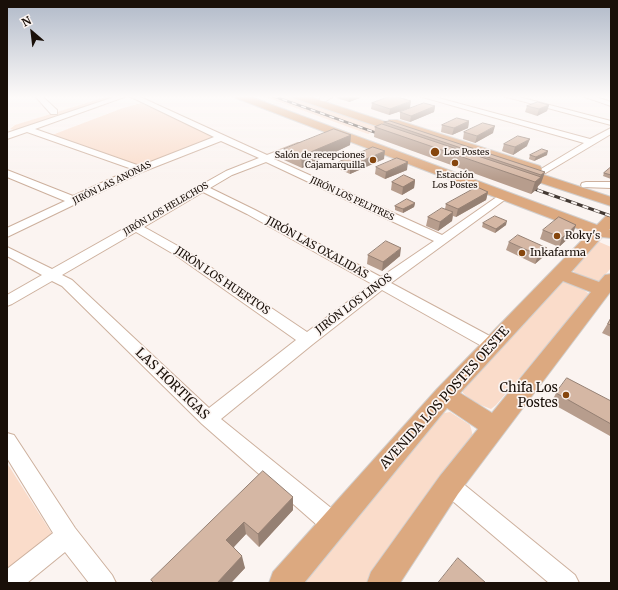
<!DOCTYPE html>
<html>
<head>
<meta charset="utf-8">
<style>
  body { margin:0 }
  #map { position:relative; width:618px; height:590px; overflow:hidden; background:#fbf4f1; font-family:Merriweather,serif }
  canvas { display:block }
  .frame { position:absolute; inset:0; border:8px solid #190f08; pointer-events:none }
  .north { position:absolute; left:12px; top:12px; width:40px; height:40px; -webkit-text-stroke:3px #fbf4f1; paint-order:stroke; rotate:332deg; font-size:11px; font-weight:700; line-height:16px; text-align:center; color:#190f08 }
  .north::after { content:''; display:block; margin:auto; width:14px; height:18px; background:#190f08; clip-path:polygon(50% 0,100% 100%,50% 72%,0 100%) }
</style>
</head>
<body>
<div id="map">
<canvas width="618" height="590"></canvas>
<div class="frame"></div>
<div class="north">N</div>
</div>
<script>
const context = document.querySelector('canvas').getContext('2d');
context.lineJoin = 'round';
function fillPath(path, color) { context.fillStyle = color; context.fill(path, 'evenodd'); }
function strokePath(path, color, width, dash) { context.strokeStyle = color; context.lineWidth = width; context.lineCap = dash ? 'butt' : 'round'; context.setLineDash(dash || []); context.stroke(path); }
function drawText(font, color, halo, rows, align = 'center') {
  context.font = font + ' Merriweather,serif'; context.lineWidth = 3.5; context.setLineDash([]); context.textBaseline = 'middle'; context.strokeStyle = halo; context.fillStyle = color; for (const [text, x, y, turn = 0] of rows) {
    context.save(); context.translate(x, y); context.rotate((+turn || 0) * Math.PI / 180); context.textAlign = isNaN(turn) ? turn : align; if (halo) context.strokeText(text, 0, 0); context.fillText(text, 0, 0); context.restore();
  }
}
const green = new Path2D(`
  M109,96H118L24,128L14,130L10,129L15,125Z
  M263,96H291L384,128L368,134Z
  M141,103L215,137L140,166L52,135L123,108Z
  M597,241L611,247V268L600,281C589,282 578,278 572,269Z
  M560,281C571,282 582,287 590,295L496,405L491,409L473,402L463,393V389Z
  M450,412L470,425L473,436L369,583H302L439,414Z
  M7,463L54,537L7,574Z`);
const minor = new Path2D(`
  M35,96H42L57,110V114H51Z
  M117,96H127L35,129L140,166L214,137L129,96H138L267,155L298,143H304L305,145L304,147L274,159L442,235L501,194L505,193L510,196L391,283L499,341L501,345L499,349L493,351L487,349L382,290L313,344L221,419L341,516L344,524L341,532L333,535L325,532L202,424L62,286L52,281L12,304L7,306V295L42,275L7,256V247L52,269L226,171L259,158L221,141L142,172L7,237V228L65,201L7,177V170L73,196L132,169L27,132L7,139V133ZM266,162L434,241L381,277L255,210L210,188L232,175ZM203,192L247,214L372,284L307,332L185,250L144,227ZM136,232L177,256L296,340L209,408L72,280L62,275Z
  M324,96H334L326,101H320V97Z
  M419,96H431L590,139L611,128V134L544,174L539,171L541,169L584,143Z
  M503,96H515L611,121V125Z
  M582,96H593L611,102V106Z
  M586,182H611V188L582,187L581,185L582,183Z
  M7,433L14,435L75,528L112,575L116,583H89L65,552L27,583H7V569L53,533L7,458Z
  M449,475L456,478L575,575L579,583H549L442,492L439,485L442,478Z`);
const major = new Path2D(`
  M235,96H248L597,225L606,216L611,215V228L609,230H611V238L602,237L571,272L599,282L605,275L611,274V291L458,494L400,583H367L371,572L440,476L478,429L447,408L304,583H269L273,572L437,389L589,233L236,98ZM563,281L591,292L492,413L460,393Z
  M293,96H307L389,123V120H397L540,166L542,169L540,172H535L611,197V206L517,175L515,172L517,169H523L408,131L409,132L408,134H400L294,98Z`);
const railFar1 = new Path2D(`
  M273,96L385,136`);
const rail = new Path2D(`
  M526,186L611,216`);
const wall = new Path2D(`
  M338,96H360V98L349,102L337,98Z
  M372,103L410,108L389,115L371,109Z
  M549,105L547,111L537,116L525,112L527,106Z
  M435,106L434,112L410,122L400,119V112Z
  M469,121L468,128L452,135L441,132L442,125Z
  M384,122L545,172L541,183L538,186L537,189L531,194L374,137L375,127L383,124Z
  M464,132L493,133L475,143L463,139Z
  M351,135L350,145L302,168L284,160V149Z
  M504,144L527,146L513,155L502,151Z
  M530,155H547L534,161L529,159Z
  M384,159L350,174L339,169V162Z
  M376,167L407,170L385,179L375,174Z
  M611,167V179L603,176L604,173Z
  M415,180L414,188L402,195L391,190L392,182Z
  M488,192L486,200L456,217L453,216L452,221L438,231L426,226L428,217L445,209L446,204Z
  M415,203L414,207L403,213L395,210V206Z
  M483,223L506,225L495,233L482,227Z
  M543,230L573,234L559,247L540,239Z
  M509,242L543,257L535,264L506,250Z
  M368,255L400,256L382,271L367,264Z
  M611,318V337L602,333Z
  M556,393L611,401V436H610L551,403Z
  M263,471L293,510L259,547L246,534L234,547L245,568L231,583H153L151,580Z`);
const shadedWall = new Path2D(`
  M349,96H360V98L349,102Z
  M411,101L410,108L389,115L390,109Z
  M549,105L547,111L537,116L539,109Z
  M435,106L434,112L410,122L411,116Z
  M469,121L468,128L452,135L454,128Z
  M495,126L493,133L475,143L477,136Z
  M351,135L350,145L302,168L301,156Z
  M530,139L527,146L513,155L515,147Z
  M385,151L384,159L350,174V166Z
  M548,151L547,155L534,161L536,157Z
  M408,162L407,170L385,179L386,172Z
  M545,172L541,183L538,186L537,189L531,194L535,182L540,178L541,175Z
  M415,180L414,188L402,195L403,187Z
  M488,192L486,200L456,217L458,209Z
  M415,203L414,207L403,213V209Z
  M453,212L452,221L438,231L440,222Z
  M507,221L506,225L495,233L496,229Z
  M576,225L573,234L559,247L562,238Z
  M401,248L400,256L382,271L383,262Z
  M547,248L543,257L535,264L538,255Z
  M293,497V510L259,547L258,534Z
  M244,522L246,534L229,552L226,540Z
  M242,556L245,568L231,583H217Z`);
const building = new Path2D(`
  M391,96H394L411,101L390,109L372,103Z
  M538,102L549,105L539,109L527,106Z
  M424,103L435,106L411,116L400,112Z
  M457,118L469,121L454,128L442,125Z
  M390,121L545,172L541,175L384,122Z
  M483,123L495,126L477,136L464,132Z
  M382,124L541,177L535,182L375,127Z
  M334,129L351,135L301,156L284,149Z
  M518,136L530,139L515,147L504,144Z
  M373,147L385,151L350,166L339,162Z
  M542,149L548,151L536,157L530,155Z
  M397,158L408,162L386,172L376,167Z
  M611,167V175L604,173Z
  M404,175L415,180L403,187L392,182Z
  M477,187L488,192L458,209L446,204Z
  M407,199L415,203L403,209L395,206Z
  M442,208L453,212L440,222L428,217Z
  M495,216L507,221L496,229L483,223Z
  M559,217L576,225L562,238L543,230Z
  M518,235L547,248L538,255L509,242Z
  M386,241L401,248L383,262L368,255Z
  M611,318V325L608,324Z
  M567,378L611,401V424L556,393Z
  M263,471L293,497L258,534L244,522L226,540L242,556L217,583H154L151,580Z
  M458,558L486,583H438Z`);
const markers = [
  [435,152,5,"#86460e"],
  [373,160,4,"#86460e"],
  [455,163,4,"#86460e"],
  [557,236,4,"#86460e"],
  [522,253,4,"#86460e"],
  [566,395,4,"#86460e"]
];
const farPoinames = [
  ["Los Postes",444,152],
  ["Salón de recepciones",365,155,"right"],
  ["Cajamarquilla",365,165,"right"],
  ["Estación",455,175,"center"],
  ["Los Postes",455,185,"center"]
];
const farStreetnames = [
  ["JIRÓN LAS ANONAS",112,183,-26],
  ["JIRÓN LOS PELITRES",352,199,25],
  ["JIRÓN LOS HELECHOS",166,209,-30]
];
const poiNames = [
  ["Roky's",565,236],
  ["Inkafarma",530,253]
];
const streetNames = [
  ["JIRÓN LAS OXALIDAS",317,248,29],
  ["JIRÓN LOS HUERTOS",222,281,34],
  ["JIRÓN LOS LINOS",354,304,-37]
];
const nearStreetnames = [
  ["LAS HORTIGAS",172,384,44],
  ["AVENIDA LOS POSTES OESTE",445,398,-48]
];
const nearPoinames = [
  ["Chifa Los",558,388],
  ["Postes",558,403]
];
fillPath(green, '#fadcca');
strokePath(minor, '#cdb09d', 2);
strokePath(major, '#d1cfce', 2);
fillPath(minor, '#fff');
fillPath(major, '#dca980');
strokePath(railFar1, '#443a34', 2.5);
strokePath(rail, '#443a34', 3);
strokePath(railFar1, '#fbf4f1', 1.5, [5]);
strokePath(rail, '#fbf4f1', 2, [6]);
fillPath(wall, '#b79d8d');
fillPath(shadedWall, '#958073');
fillPath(building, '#d5b7a4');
strokePath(building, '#958073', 1);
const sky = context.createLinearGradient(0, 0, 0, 179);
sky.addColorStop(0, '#b0b9c8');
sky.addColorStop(0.54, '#fdfaf9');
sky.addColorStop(1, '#fdfaf900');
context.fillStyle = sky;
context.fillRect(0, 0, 618, 179);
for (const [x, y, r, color] of markers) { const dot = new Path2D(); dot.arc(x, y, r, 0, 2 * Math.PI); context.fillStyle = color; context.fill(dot); strokePath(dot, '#fbf4f1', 1.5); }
drawText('9px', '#190f08', '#fbf4f1', farPoinames, 'left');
drawText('9px', '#190f08', '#fbf4f1', farStreetnames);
drawText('11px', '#190f08', '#fbf4f1', poiNames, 'left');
drawText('11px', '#190f08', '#fbf4f1', streetNames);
drawText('13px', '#190f08', '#fbf4f1', nearStreetnames);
drawText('13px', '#190f08', '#fbf4f1', nearPoinames, 'right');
</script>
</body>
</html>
